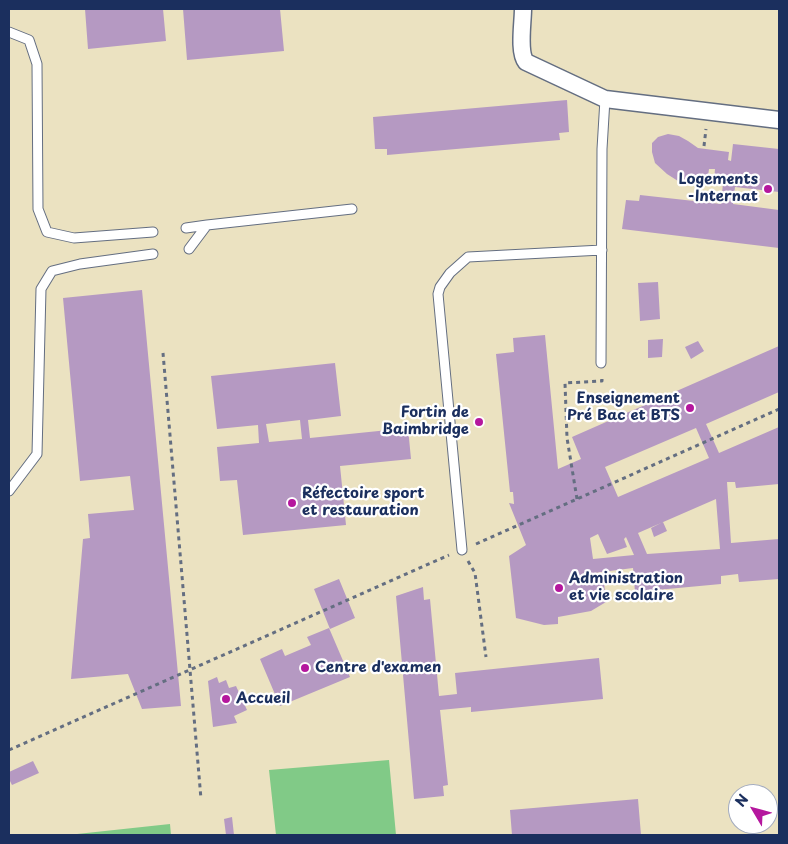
<!DOCTYPE html>
<html>
<head>
<meta charset="utf-8">
<style>
  body { margin:0 }
  #map { position:relative; width:788px; height:844px; overflow:hidden; background:#ebe2c1; font-family:"Playpen Sans",sans-serif }
  canvas { display:block }
  .frame { position:absolute; inset:0; border:10px solid #1b2f5e; pointer-events:none }
  .north { position:absolute; left:728px; top:784px; width:50px; height:50px; box-sizing:border-box; background:#fff; border:1px solid #a4acbf; border-radius:50%; rotate:307deg; font-size:14px; font-weight:700; line-height:20px; text-align:center; color:#1b2f5e }
  .north::after { content:''; display:block; margin:auto; width:18px; height:22px; background:#b5179e; clip-path:polygon(50% 0,100% 100%,50% 72%,0 100%) }
</style>
</head>
<body>
<div id="map">
<canvas width="788" height="844"></canvas>
<div class="frame"></div>
<div class="north">N</div>
</div>
<script>
const context = document.querySelector('canvas').getContext('2d');
context.lineJoin = 'round';
function fillPath(path, color) { context.fillStyle = color; context.fill(path, 'evenodd'); }
function strokePath(path, color, width, dash) { context.strokeStyle = color; context.lineWidth = width; context.lineCap = dash ? 'butt' : 'round'; context.setLineDash(dash || []); context.stroke(path); }
function drawText(font, color, halo, rows, align = 'center') {
  context.font = font + ' "Playpen Sans",sans-serif'; context.lineWidth = 4.5; context.setLineDash([]); context.textBaseline = 'middle'; context.strokeStyle = halo; context.fillStyle = color; for (const [text, x, y, turn = 0] of rows) {
    context.save(); context.translate(x, y); context.rotate((+turn || 0) * Math.PI / 180); context.textAlign = isNaN(turn) ? turn : align; if (halo) context.strokeText(text, 0, 0); context.fillText(text, 0, 0); context.restore();
  }
}
const green = new Path2D(`
  M389,760L396,835H276L269,770Z
  M170,824L171,835H78L77,834Z`);
const building = new Path2D(`
  M85,9H163L166,41L88,49Z
  M183,9H280L284,51L187,60Z
  M567,100L569,132L559,133L560,140L387,155V149H375L373,117Z
  M668,134L679,136L688,141L698,148L729,152L728,160L731,161L733,144L779,149V192L735,187L733,204L779,210V248L622,229L626,200L639,201L640,195L721,204L723,183L714,182L715,169H709L708,176L702,184L691,185L678,181L667,174L655,163L652,152V143L658,137Z
  M658,282L660,319L640,321L638,283Z
  M142,290L181,706L142,709L128,674L71,679L83,539L90,538L88,514L134,510L130,476L80,481L63,298Z
  M545,335L558,469L581,459L572,437L779,346V392L706,424L719,453L779,427V484L736,488L735,482H727L731,543L779,539V579L739,582L738,574L721,576V584L635,592L633,568L594,573V575L603,573L606,602L591,611L558,617V624L544,625L516,618L509,556L526,545L509,503L514,504L513,492H510L496,354L514,352L513,338ZM696,428L709,458L618,497L605,467ZM716,499L720,549L647,554L638,533ZM598,534L607,554L627,547L624,539L626,537L634,555L593,559L590,538Z
  M663,339L662,357L648,358V340Z
  M698,341L704,351L691,359L685,347Z
  M335,363L341,416L308,420L310,438L408,428L411,459L340,466L346,525L243,535L237,480L220,481L217,447L259,443L258,425L217,429L211,376ZM300,420L302,439L269,442L266,424Z
  M663,522L667,531L654,537L651,528Z
  M339,579L355,618L330,629L314,589Z
  M423,587L424,600L430,599L439,696L457,694L455,673L599,658L603,699L471,712V707L440,710L448,785L443,786L444,796L414,799L396,596Z
  M329,628L350,677L280,706L260,659L282,649L285,656L311,645L307,637Z
  M217,677L219,683L226,680L229,688L236,686L247,710L234,716L237,723L213,727L208,681Z
  M33,761L39,773L12,785L9,779V772Z
  M638,799L641,835H512L510,810Z
  M232,817L234,835H226L224,819Z`);
const path = new Path2D(`
  M704,146L706,129
  M163,353L201,799
  M577,499L567,438L565,383L602,381V376
  M476,544L779,409
  M468,561L475,573L486,657
  M9,750L449,555`);
const service = new Path2D(`
  M9,32L29,40L37,64L38,209L47,232L74,238L153,232
  M186,228L207,225L352,209
  M189,249L207,225
  M601,363L602,149L605,99
  M9,491L37,454L41,289L52,271L80,264L153,254
  M462,550L438,294L440,287L450,273L468,257L602,250`);
const minor = new Path2D(`
  M523,9C523,23 518,52 526,62L605,99L779,120`);
const markers = [
  [768,189,5,"#b5179e"],
  [690,408,5,"#b5179e"],
  [479,422,5,"#b5179e"],
  [292,503,5,"#b5179e"],
  [559,588,5,"#b5179e"],
  [305,668,5,"#b5179e"],
  [226,699,5,"#b5179e"]
];
const poiNames = [
  ["Logements",758,180,"right"],
  ["-Internat",758,197,"right"],
  ["Enseignement",680,399,"right"],
  ["Pré Bac et BTS",680,416,"right"],
  ["Fortin de",469,413,"right"],
  ["Baimbridge",469,430,"right"],
  ["Réfectoire sport",302,494],
  ["et restauration",302,511],
  ["Administration",569,579],
  ["et vie scolaire",569,596],
  ["Centre d'examen",315,668],
  ["Accueil",236,699]
];
fillPath(green, '#81ca87');
fillPath(building, '#b599c2');
strokePath(service, '#646e81', 11);
strokePath(minor, '#646e81', 19);
strokePath(path, '#646e81', 3, [4, 4]);
strokePath(service, '#fff', 9);
strokePath(minor, '#fff', 16);
for (const [x, y, r, color] of markers) { const dot = new Path2D(); dot.arc(x, y, r, 0, 2 * Math.PI); context.fillStyle = color; context.fill(dot); strokePath(dot, '#fff', 2); }
drawText('bold 15px', '#1b2f5e', '#fff', poiNames, 'left');
</script>
</body>
</html>
